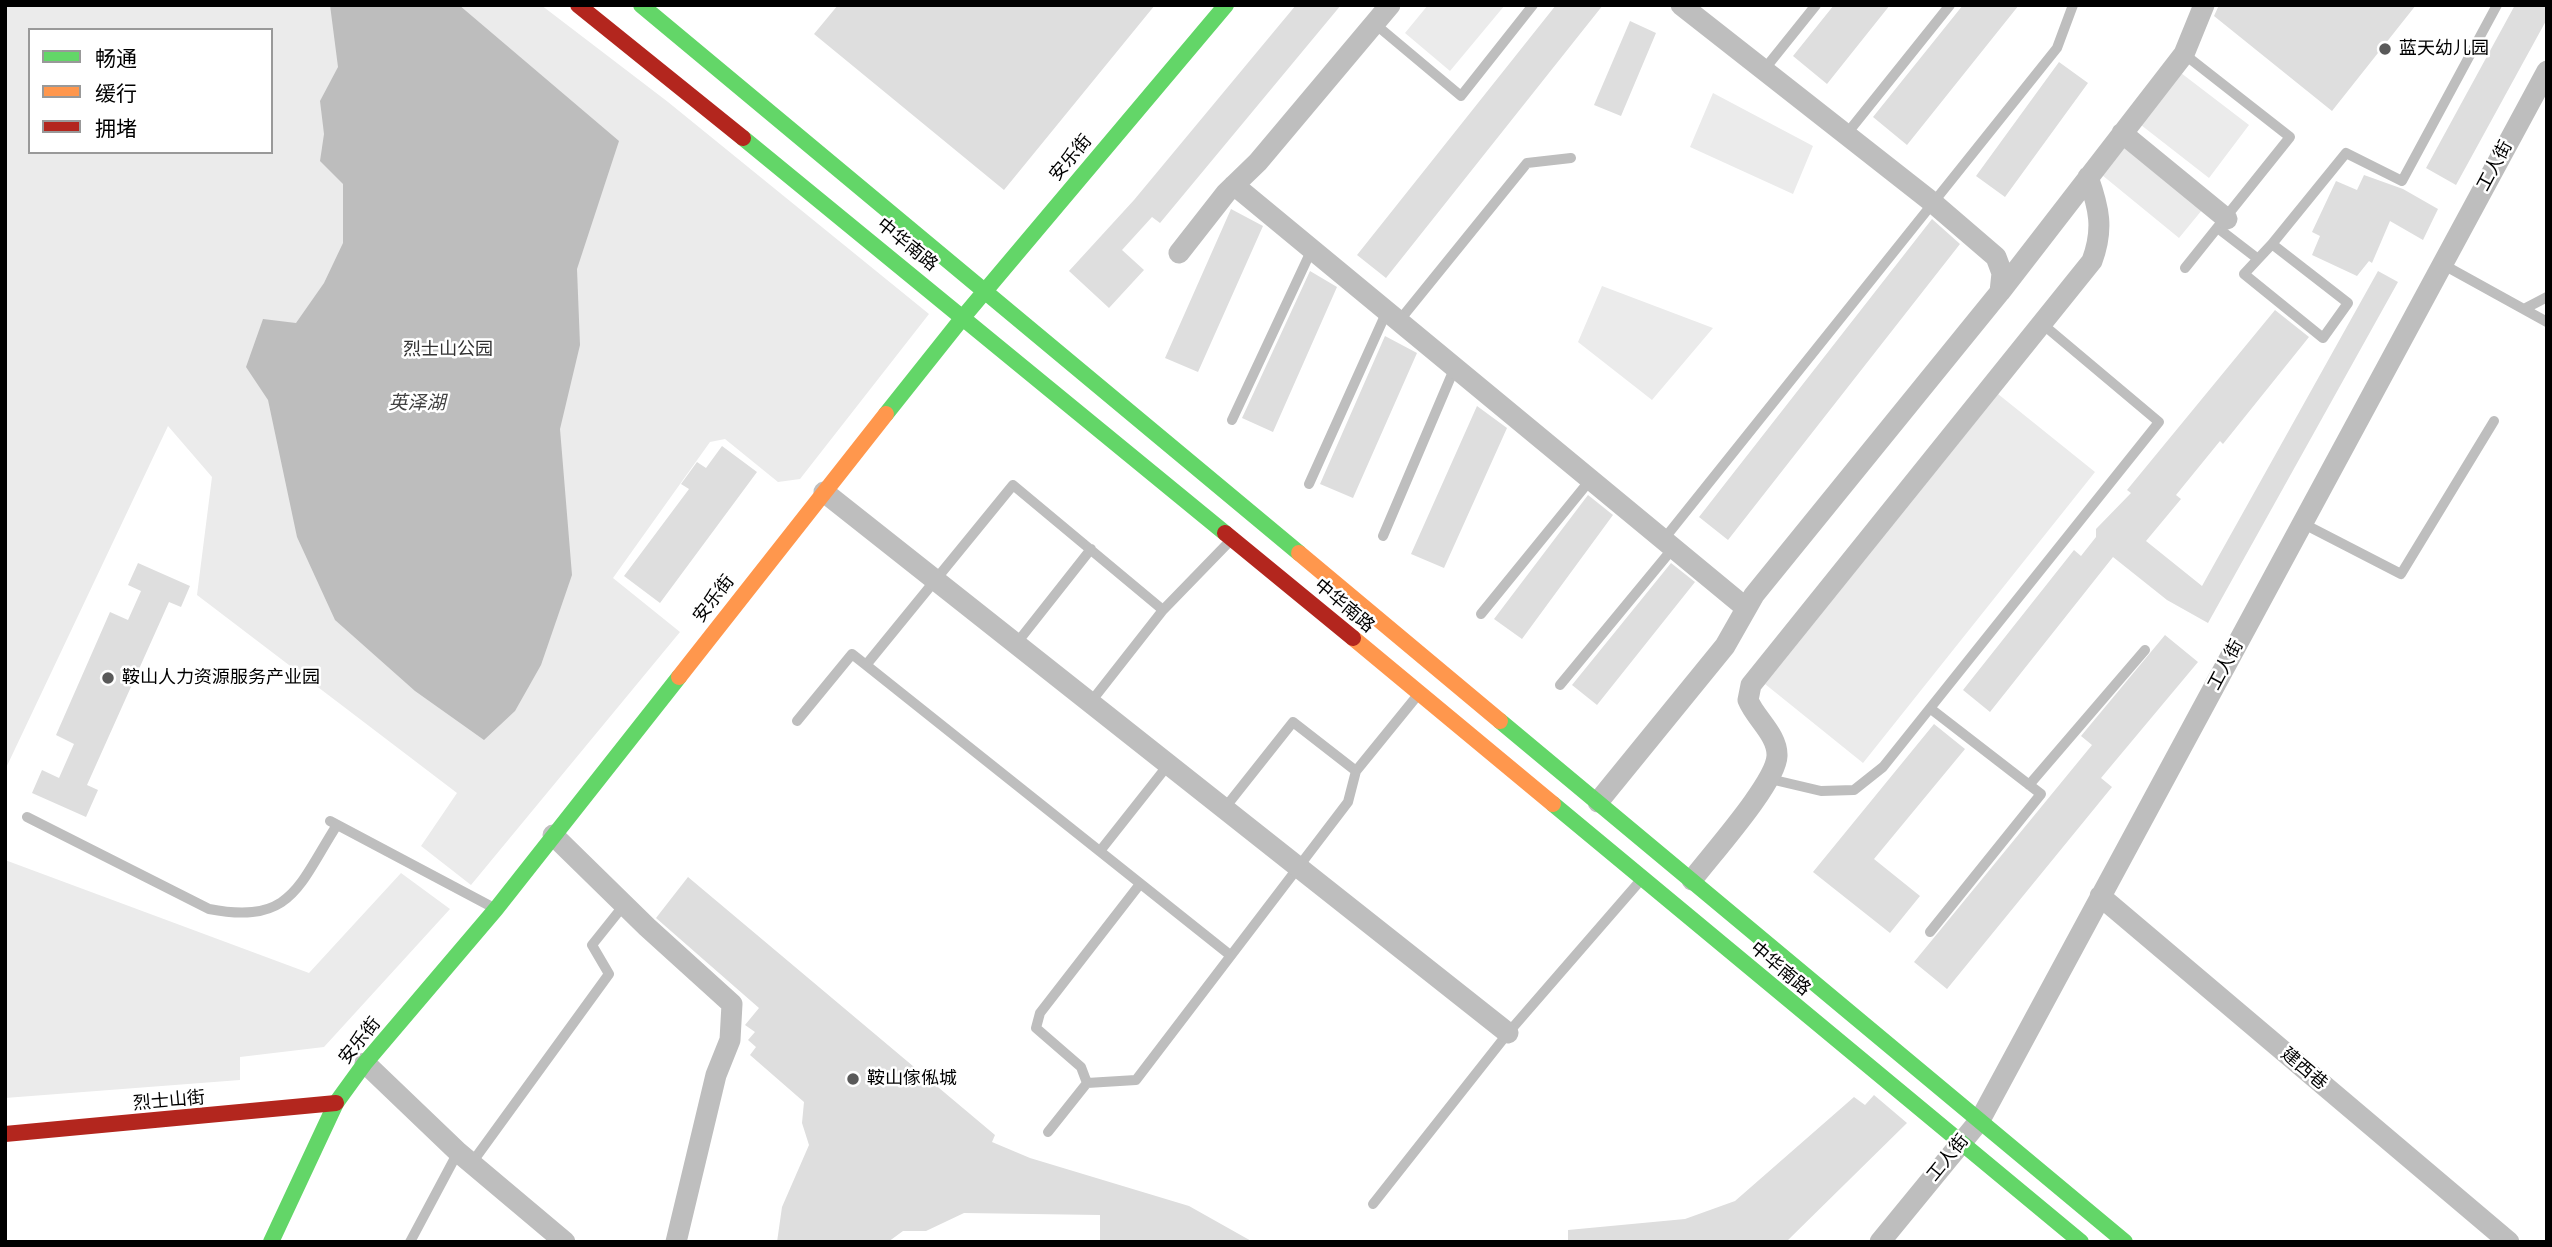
<!DOCTYPE html>
<html>
<head>
<meta charset="utf-8">
<style>
  body { margin:0 }
  #map { position:relative; width:2552px; height:1247px; overflow:hidden; background:#fff; font-family:"Noto Sans","Noto Sans SC",sans-serif }
  canvas { display:block }
  .frame { position:absolute; inset:0; border:7px solid #000; pointer-events:none }
  .legend { position:absolute; left:28px; top:28px; width:245px; height:126px; box-sizing:border-box; background:#fff; border:2px solid #999; margin:0; padding:9px 12px; list-style:none; font-size:21px; color:#000 }
  .legend li { display:flex; align-items:center; gap:14px; height:35px }
  .legend b { width:35px; border:2px solid #999 }
</style>
</head>
<body>
<div id="map">
<canvas width="2552" height="1247"></canvas>
<div class="frame"></div>
<ul class="legend">
<li><b style="height:9px;background:#63d668"></b>畅通</li>
<li><b style="height:9px;background:#ff974d"></b>缓行</li>
<li><b style="height:9px;background:#b3261e"></b>拥堵</li>
</ul>
</div>
<script>
const context = document.querySelector('canvas').getContext('2d');
context.lineJoin = 'round';
function fillPath(path, color) { context.fillStyle = color; context.fill(path, 'evenodd'); }
function strokePath(path, color, width, dash) { context.strokeStyle = color; context.lineWidth = width; context.lineCap = dash ? 'butt' : 'round'; context.setLineDash(dash || []); context.stroke(path); }
function drawText(font, color, halo, rows, align = 'center') {
  context.font = font + ' "Noto Sans","Noto Sans SC",sans-serif'; context.lineWidth = 5; context.setLineDash([]); context.textBaseline = 'middle'; context.strokeStyle = halo; context.fillStyle = color; for (const [text, x, y, turn = 0] of rows) {
    context.save(); context.translate(x, y); context.rotate((+turn || 0) * Math.PI / 180); context.textAlign = isNaN(turn) ? turn : align; if (halo) context.strokeText(text, 0, 0); context.fillText(text, 0, 0); context.restore();
  }
}
const green = new Path2D(`
  M5,5H541L668,102L929,314L800,479L778,482L725,439L710,442L613,578L680,632L471,885L421,846L457,793L197,595L212,477L168,426L5,770ZM30,30H271V152H30Z
  M1428,5H1505L1450,71L1405,33Z
  M2181,73L2249,125L2209,178L2141,125Z
  M1713,93L1813,146L1793,194L1690,147Z
  M2125,147L2202,210L2179,238L2102,175Z
  M1602,286L1713,328L1652,400L1578,342Z
  M1998,394L2095,472L1863,763L1765,684Z
  M5,860L309,973L401,873L450,909L324,1047L240,1057V1080L5,1098Z`);
const water = new Path2D(`
  M330,5H459L619,141L577,269L580,345L560,429L572,575L541,665L515,711L484,740L415,691L335,620L297,537L268,400L246,367L263,319L296,323L324,283L343,243V184L320,161L324,134L320,101L338,67Z`);
const building = new Path2D(`
  M838,5H1155L1004,190L814,34Z
  M1296,5H1341L1160,223L1152,217L1122,250L1144,270L1109,308L1069,271L1134,200Z
  M1556,5H1603L1386,278L1357,255Z
  M1834,5H1890L1827,84L1793,56Z
  M1963,5H2019L1907,145L1873,117Z
  M2219,5H2416L2332,111L2214,16Z
  M2515,5H2547V19L2456,185L2426,168Z
  M1630,21L1656,33L1621,116L1594,105Z
  M2059,62L2088,83L2005,197L1976,176Z
  M2364,175L2403,189L2438,209L2423,240L2390,221L2372,263L2369,261L2357,276L2312,255L2320,236L2312,232L2336,181L2357,190Z
  M1231,209L1263,226L1198,372L1165,358Z
  M1932,219L1960,244L1728,540L1699,517Z
  M1310,271L1337,287L1273,432L1242,418Z
  M2378,271L2398,282L2208,623L2167,600L2113,557L1990,712L1963,690L2074,550L2081,556L2096,537V529L2131,493L2127,490L2275,310L2309,337L2223,444L2220,441L2176,495L2181,499L2146,541L2202,586Z
  M1385,336L1417,353L1353,498L1320,484Z
  M1477,406L1507,428L1444,568L1411,554Z
  M722,446L757,472L660,603L624,576L689,489L681,484L697,462L706,468Z
  M1588,495L1613,515L1522,639L1494,619Z
  M138,563L190,586L181,607L169,602L87,785L98,790L86,817L32,793L42,770L59,778L74,744L56,735L110,612L128,620L141,591L128,585Z
  M1671,563L1695,582L1597,705L1572,685Z
  M2165,635L2198,662L2101,778L2112,787L1947,989L1914,962L2092,745L2081,736Z
  M1934,724L1965,749L1874,859L1920,896L1890,933L1813,872Z
  M688,877L995,1135L992,1142L1030,1158L1189,1206L1253,1242H1107L1100,1240V1215L964,1213L926,1231H903L888,1242H777L782,1207L809,1145L802,1123L804,1102L750,1055L756,1047L748,1040L755,1032L745,1025L759,1008L656,918Z
  M1874,1095L1907,1123L1786,1242H1568V1230L1685,1219L1735,1201L1854,1097L1865,1105Z`);
const lane = new Path2D(`
  M1375,24L1461,96L1533,5
  M2184,54L2290,137L2185,268
  M1763,71L1816,5
  M1845,136L1950,5
  M2219,229L2258,259L2244,274L2323,338L2348,303L2272,244L2258,259
  M2272,244L2346,153L2402,181L2497,5
  M2442,264L2547,322
  M2524,309L2547,297
  M1399,321L1527,163L1571,158
  M1232,420L1312,249
  M1309,484L1387,311
  M2302,523L2401,574L2494,421
  M1383,536L1455,367
  M1664,539L2057,48L2073,5
  M1481,614L1591,479
  M1016,644L1091,549
  M866,665L1230,955
  M1560,685L1674,547
  M1090,703L1163,610
  M797,721L852,654L866,665L1013,485L1163,610L1230,541
  M1770,779L1821,791L1854,790L1883,767L2159,422L2040,322
  M2029,785L2145,650
  M1224,809L1293,722L1356,771
  M27,817L209,909C292,925 298,886 337,825
  M330,821L494,908
  M1100,851L1168,765
  M1930,932L2041,794L1931,709
  M1087,1083L1081,1067L1036,1028L1040,1013L1140,884
  M1048,1132L1087,1083L1136,1080L1348,802L1356,771L1417,696
  M471,1164L609,974L592,945L624,905
  M1373,1204L1508,1033L1640,881
  M410,1242L458,1152`);
const street = new Path2D(`
  M2122,133L2227,219
  M1234,185L1746,608
  M1179,253L1226,193L1258,162L1390,5
  M2000,292L2184,54L2204,5
  M824,492L1508,1033
  M1598,802L1725,646L1754,595L2000,292L2002,273L1996,257L1932,202L1681,5
  M553,835L647,927L732,1004L730,1040L716,1075L676,1242
  M1692,880C1710,856 1776,783 1777,756C1778,735 1755,718 1748,700L1751,685L2092,261C2104,229 2099,208 2088,177
  M2100,896L2509,1242
  M365,1063L458,1152L565,1242
  M1880,1242L1980,1120L2547,71`);
const fast = new Path2D(`
  M641,5L1299,553
  M743,138L1225,533
  M886,414L964,316L1226,5
  M1500,721L2125,1242
  M1553,804L2081,1242
  M271,1242L336,1103L365,1063L496,909L679,677`);
const slow = new Path2D(`
  M1299,553L1500,721
  M1353,638L1553,804
  M679,677L886,414`);
const jam = new Path2D(`
  M578,5L743,138
  M1225,533L1353,638
  M5,1134L336,1103`);
const markers = [
  [2385,49,7,"#595959"],
  [108,678,7,"#595959"],
  [853,1079,7,"#595959"]
];
const poiNames = [
  ["蓝天幼儿园",2399,49],
  ["鞍山人力资源服务产业园",122,678],
  ["鞍山傢俬城",867,1079]
];
const streetNames = [
  ["安乐街",1071,158,-50],
  ["工人街",2495,166,-62],
  ["中华南路",907,245,39],
  ["安乐街",714,599,-52],
  ["中华南路",1344,606,40],
  ["工人街",2226,665,-62],
  ["中华南路",1780,969,40],
  ["安乐街",360,1041,-51],
  ["建西巷",2304,1069,40],
  ["烈士山街",169,1101,-5],
  ["工人街",1948,1158,-51]
];
const parkNames = [
  ["烈士山公园",448,350]
];
const waterNames = [
  ["英泽湖",417,404]
];
fillPath(green, '#ebebeb');
fillPath(water, '#bdbdbd');
fillPath(building, '#dedede');
strokePath(lane, '#bebebe', 10);
strokePath(street, '#bebebe', 21);
strokePath(fast, '#63d668', 16);
strokePath(slow, '#ff974d', 16);
strokePath(jam, '#b3261e', 16);
for (const [x, y, r, color] of markers) { const dot = new Path2D(); dot.arc(x, y, r, 0, 2 * Math.PI); context.fillStyle = color; context.fill(dot); strokePath(dot, '#fff', 2.5); }
drawText('18px', '#000', '#fff', poiNames, 'left');
drawText('18px', '#000', '#fff', streetNames);
drawText('18px', '#313131', '#fff', parkNames);
drawText('italic 19px', '#424242', '#fff', waterNames);
</script>
</body>
</html>
